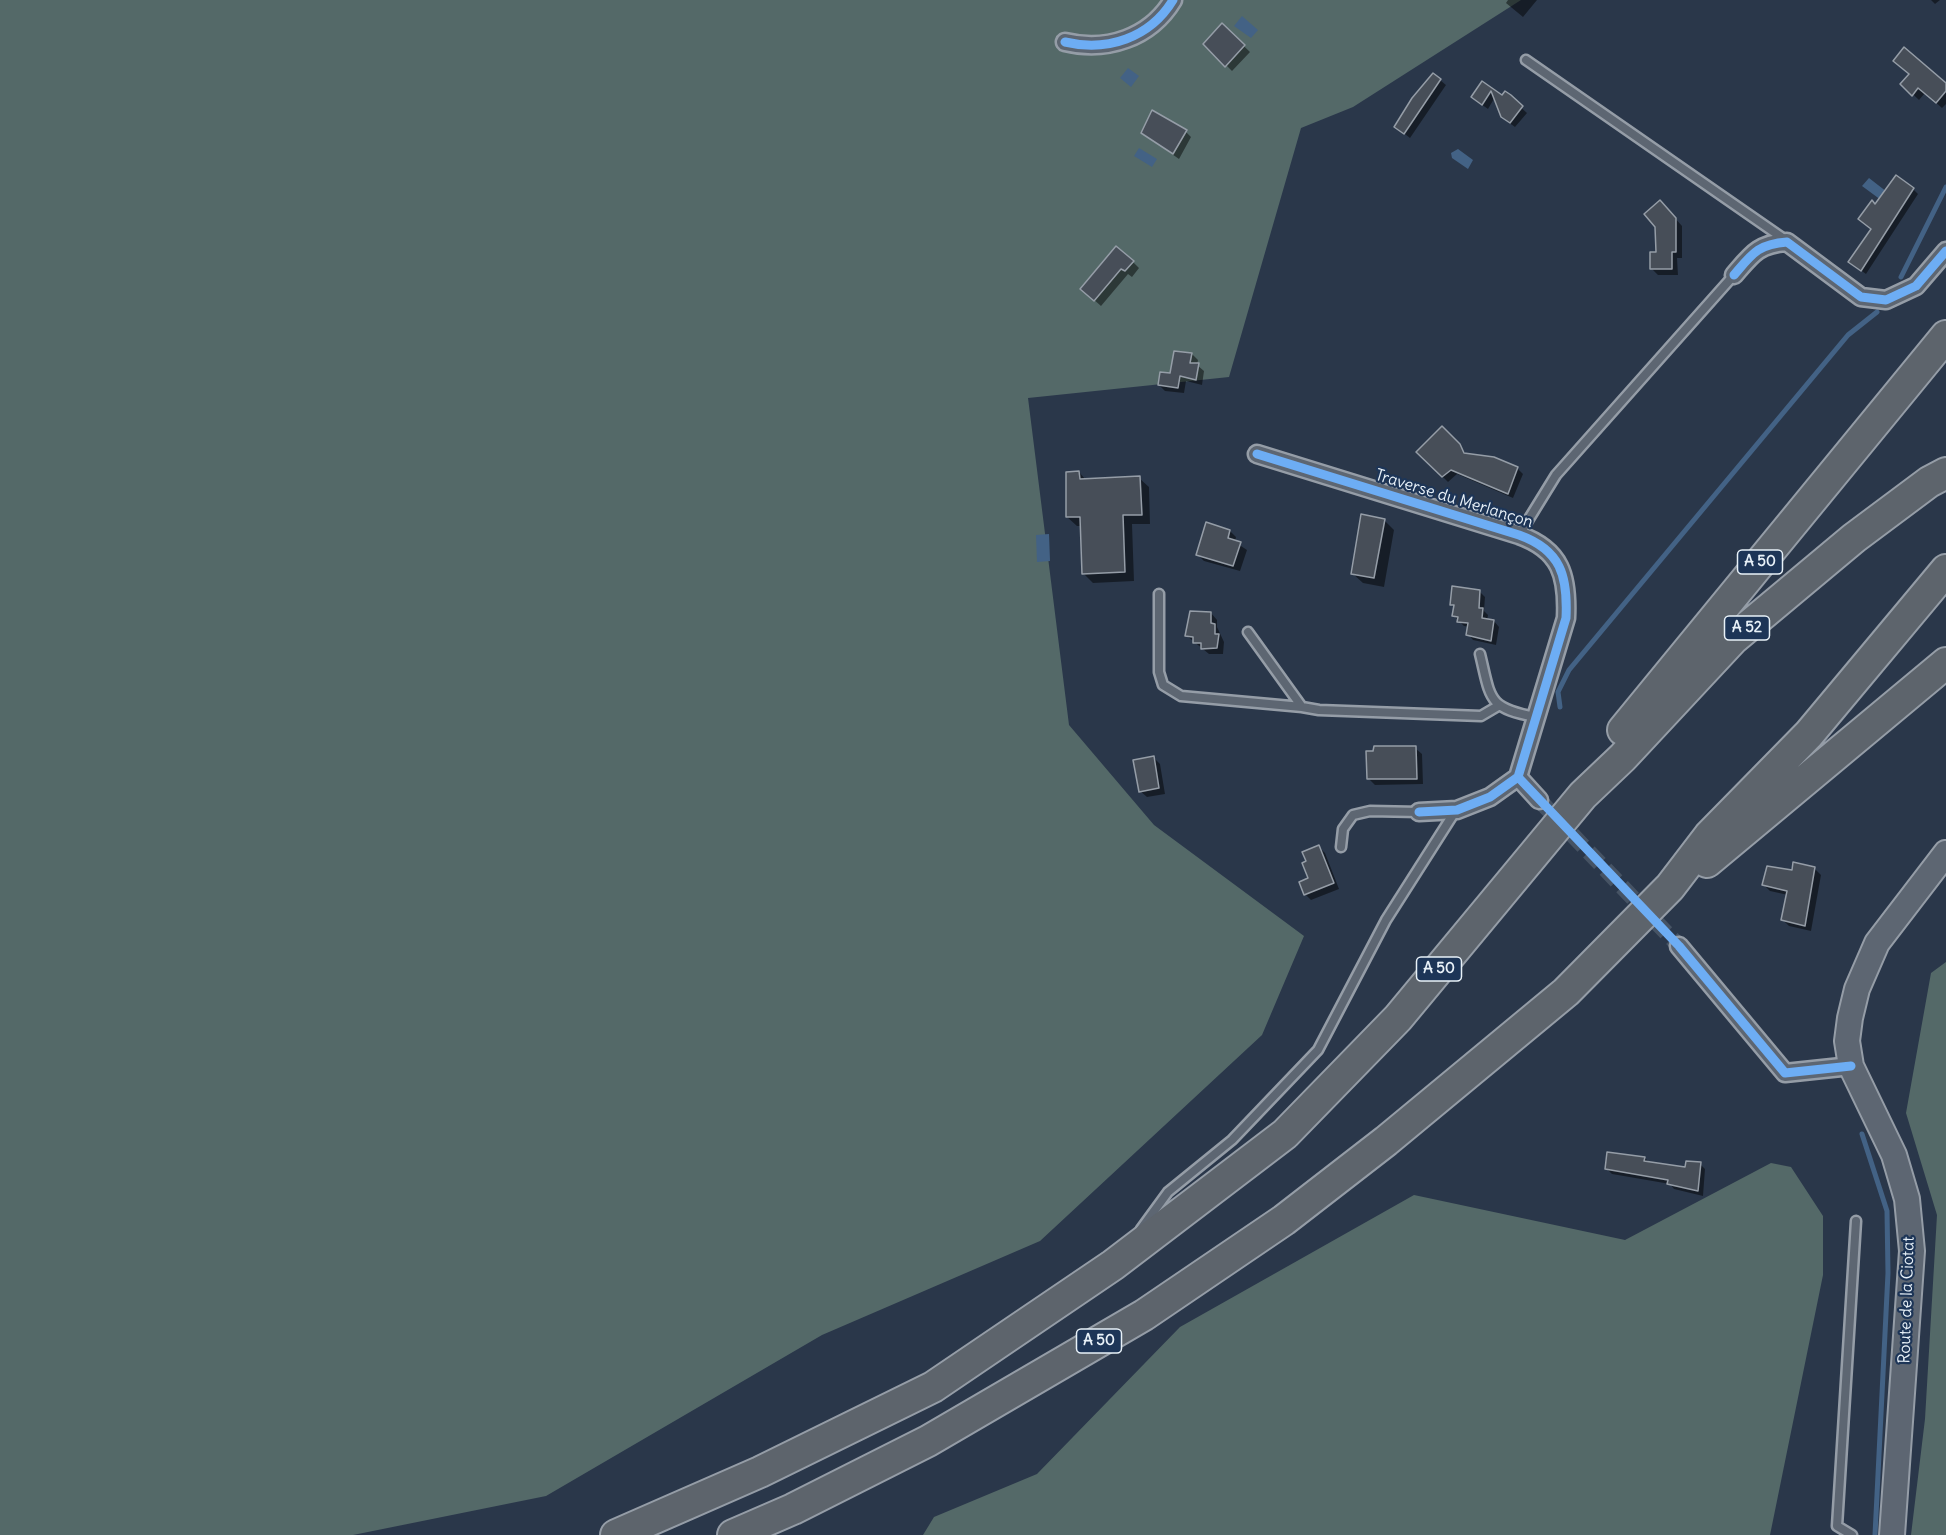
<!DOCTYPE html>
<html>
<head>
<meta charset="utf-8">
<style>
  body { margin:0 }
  canvas { display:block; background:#2a374a }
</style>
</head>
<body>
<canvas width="1946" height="1535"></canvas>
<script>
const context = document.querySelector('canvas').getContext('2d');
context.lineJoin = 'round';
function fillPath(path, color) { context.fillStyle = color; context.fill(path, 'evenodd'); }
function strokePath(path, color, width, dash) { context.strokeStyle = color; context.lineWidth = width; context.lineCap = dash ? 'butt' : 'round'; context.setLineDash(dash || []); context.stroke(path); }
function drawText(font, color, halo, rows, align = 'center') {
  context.font = font + ' Delius,sans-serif'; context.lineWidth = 4.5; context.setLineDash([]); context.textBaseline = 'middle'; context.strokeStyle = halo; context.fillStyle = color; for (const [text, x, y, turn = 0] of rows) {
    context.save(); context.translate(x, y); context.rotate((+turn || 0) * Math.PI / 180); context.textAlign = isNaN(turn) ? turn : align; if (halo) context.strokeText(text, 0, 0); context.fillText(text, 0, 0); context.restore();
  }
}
const green = new Path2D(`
  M0,0H1521L1353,107L1301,128L1229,377L1028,398L1069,725L1154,825L1304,936L1262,1035L1040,1241L822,1335L546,1496L353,1535H0Z
  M1946,962V1535H1911L1925,1419L1937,1215L1906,1113L1931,973Z
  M1771,1163L1791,1167L1823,1216V1275L1770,1535H923L934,1517L1037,1474L1180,1327L1414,1195L1625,1240Z`);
const water = new Path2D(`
  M1242,16L1258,30L1251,38L1234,26Z
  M1128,68L1139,76L1131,87L1120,78Z
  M1139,148L1157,159L1152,167L1134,156Z
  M1458,149L1473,160L1468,169L1452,158L1451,153Z
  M1869,178L1887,192L1881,200L1862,186Z
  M1049,534L1050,561L1037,562L1036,535Z`);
const shadow = new Path2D(`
  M1508,0H1537L1523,17L1506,3Z
  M1931,0H1940L1935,4Z
  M1222,25L1250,52L1232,71L1205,44Z
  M1911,74L1946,85V104L1942,108L1925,93L1919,100L1902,84Z
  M1440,80L1446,85L1410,138L1396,127Z
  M1483,83L1503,97L1505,93L1527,113L1515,127L1508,122L1495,97L1488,109L1478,102Z
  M1186,132L1191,137L1179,159L1142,133Z
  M1913,189L1918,194L1866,274L1855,266L1873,229L1876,206Z
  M1666,208L1682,226V258H1677L1678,275H1658L1652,269Z
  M1133,262L1139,268L1132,277L1128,274L1101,306L1082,289Z
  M1176,353L1192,354L1198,360L1197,365L1204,371L1202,385L1186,381L1184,393L1165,391L1159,385L1171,374Z
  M1442,428L1466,454L1494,458L1517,468L1523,474L1513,498L1457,474L1448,482L1418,452Z
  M1079,472L1086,480L1139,478L1149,487L1150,524H1132L1134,581L1093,583L1083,573L1082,526H1077L1067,517Z
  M1362,515L1384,520L1394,530L1384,587L1363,583L1353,574Z
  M1230,531L1236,537L1235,542L1247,550L1240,571L1204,561L1198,555Z
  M1480,592L1485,597L1484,611L1488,615L1487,621H1494L1499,627L1496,645L1473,640L1468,634L1469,627L1464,626L1454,616L1455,608L1451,604Z
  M1211,613L1217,620V627L1224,642L1223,654H1209L1187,636Z
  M1415,748L1422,754L1423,784L1375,785L1368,778Z
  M1153,757L1160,764L1165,794L1147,797L1140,791Z
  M1319,847L1325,853L1339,889L1311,900L1305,894Z
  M1814,868L1821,875L1811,931L1789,926L1783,920L1788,895L1770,891L1764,885L1793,871Z
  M1645,1158L1650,1163L1687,1169L1700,1164L1705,1169L1703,1196L1674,1189L1670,1184L1612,1174L1607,1169Z`);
const stream = new Path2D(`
  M1901,277L1946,187
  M1560,707L1558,692L1569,670L1848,335L1877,312
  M1862,1134L1887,1211L1888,1273L1875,1535`);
const building = new Path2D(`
  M1222,23L1245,45L1225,67L1203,44Z
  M1904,47L1946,83V91L1936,103L1918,88L1912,96L1900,84L1909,74L1893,61Z
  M1433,73L1441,79L1404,134L1394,127L1412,98Z
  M1482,81L1502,95L1505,91L1511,95L1523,106L1510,123L1501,117L1491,91L1482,105L1471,97Z
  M1152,110L1187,130L1173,154L1141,133Z
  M1896,175L1914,188L1861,271L1848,262L1871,229L1858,219L1872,200L1875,204Z
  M1660,200L1676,218V252H1672V269H1650V252H1656L1655,227L1644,214Z
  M1116,246L1134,261L1125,271L1121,269L1094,301L1080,289Z
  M1174,351L1192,353L1190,363H1199L1196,380L1180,376L1178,388L1158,385L1160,372L1170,373Z
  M1442,426L1460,444L1464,453L1494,457L1518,467L1508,494L1451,470L1442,477L1416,452Z
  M1079,471L1080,479L1140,476L1142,515H1123L1125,572L1082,574L1080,517H1066V472Z
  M1361,514L1385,519L1374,578L1351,574Z
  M1206,522L1230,530L1228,538L1241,542L1233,566L1196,555Z
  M1452,586L1480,590L1479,608H1483L1482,618L1494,620L1491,641L1466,635L1468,623L1457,622L1458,617L1452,616L1454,605H1450Z
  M1190,611L1211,612V623L1215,624V634H1219L1217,648L1201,649V643H1193V637L1185,636Z
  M1374,746H1416L1417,779H1367L1366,751H1373Z
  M1154,756L1159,788L1139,792L1133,760Z
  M1319,845L1334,883L1304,895L1299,882L1308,878L1302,863L1306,861L1302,852Z
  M1793,862L1815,867L1805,926L1781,920L1787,891L1762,885L1767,866L1792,870Z
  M1607,1152L1645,1157L1644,1161L1685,1167L1686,1161L1701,1162L1698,1191L1667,1184L1668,1180L1605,1169Z`);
const minorTunnel = new Path2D(`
  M1539,800L1679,946`);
const service = new Path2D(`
  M1526,60L1787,241
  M1519,535L1556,475L1734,275
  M1159,594V672L1163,685L1181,696L1302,707
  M1248,632L1302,707L1319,710L1481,716L1498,706
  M1480,654C1491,699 1487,708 1536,717
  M1341,847L1343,829L1353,815L1370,811L1419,812
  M1141,1229L1168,1192L1232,1140L1318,1050L1386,920L1456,810
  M1852,1535L1837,1526L1856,1221`);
const minor = new Path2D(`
  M1065,42C1107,52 1150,38 1173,0
  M1734,275C1752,254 1758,244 1787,242L1861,297L1886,300L1916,286L1946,251
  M1257,454L1519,535C1561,550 1568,576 1566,618L1518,777L1490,797L1457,810L1419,812
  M1518,777L1539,800
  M1679,946L1785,1073L1851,1066`);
const secondary = new Path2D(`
  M1892,1535L1912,1251L1907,1199L1894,1155L1851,1066L1847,1041L1850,1018L1857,989L1877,943L1946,853`);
const motorway = new Path2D(`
  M1623,730L1946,336
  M1707,862L1946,663
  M616,1535L760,1472L933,1387L1113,1265L1285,1134L1398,1018L1583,795L1623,757L1733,639L1854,538L1929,482L1946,473
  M733,1535L793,1509L928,1441L1144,1315L1284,1220L1386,1141L1566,992L1670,887L1709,836L1809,734L1946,570`);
const cycleway = new Path2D(`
  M1065,42C1107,52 1150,38 1173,0
  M1734,275C1752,254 1758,244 1787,242L1861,297L1886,300L1916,286L1946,251
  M1257,454L1519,535C1561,550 1568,576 1566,618L1518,777L1490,797L1457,810L1419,812
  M1518,777L1679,946L1785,1073L1851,1066`);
const shields = [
  [1760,562,45],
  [1747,628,45],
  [1439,969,45],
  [1099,1341,45]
];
const shieldNames = [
  ["A 50",1760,562],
  ["A 52",1747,628],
  ["A 50",1439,969],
  ["A 50",1099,1341]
];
const streetNames = [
  ["Traverse du Merlançon",1454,499,17],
  ["Route de la Ciotat",1907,1300,-88]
];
fillPath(green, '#546968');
fillPath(water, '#436285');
fillPath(shadow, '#0007');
strokePath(stream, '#436285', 5);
fillPath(building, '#474e58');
strokePath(building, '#959da7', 1.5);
strokePath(minorTunnel, '#465364', 16, [16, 8]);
strokePath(service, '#959da7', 13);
strokePath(minor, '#959da7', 21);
strokePath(secondary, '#959da7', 28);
strokePath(motorway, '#959da7', 34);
strokePath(service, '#5d6672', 8);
strokePath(minor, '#5d6672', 16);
strokePath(secondary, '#5d6672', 24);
strokePath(motorway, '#5d646c', 30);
strokePath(cycleway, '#6dadf4', 9);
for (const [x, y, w] of shields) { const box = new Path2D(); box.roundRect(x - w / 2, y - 12, w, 24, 4.5); context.fillStyle = '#1d3557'; context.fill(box); strokePath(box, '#e8f1f8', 1.5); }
drawText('bold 15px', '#e8f1f8', null, shieldNames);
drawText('16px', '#e8f1f8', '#1d3557', streetNames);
</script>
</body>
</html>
